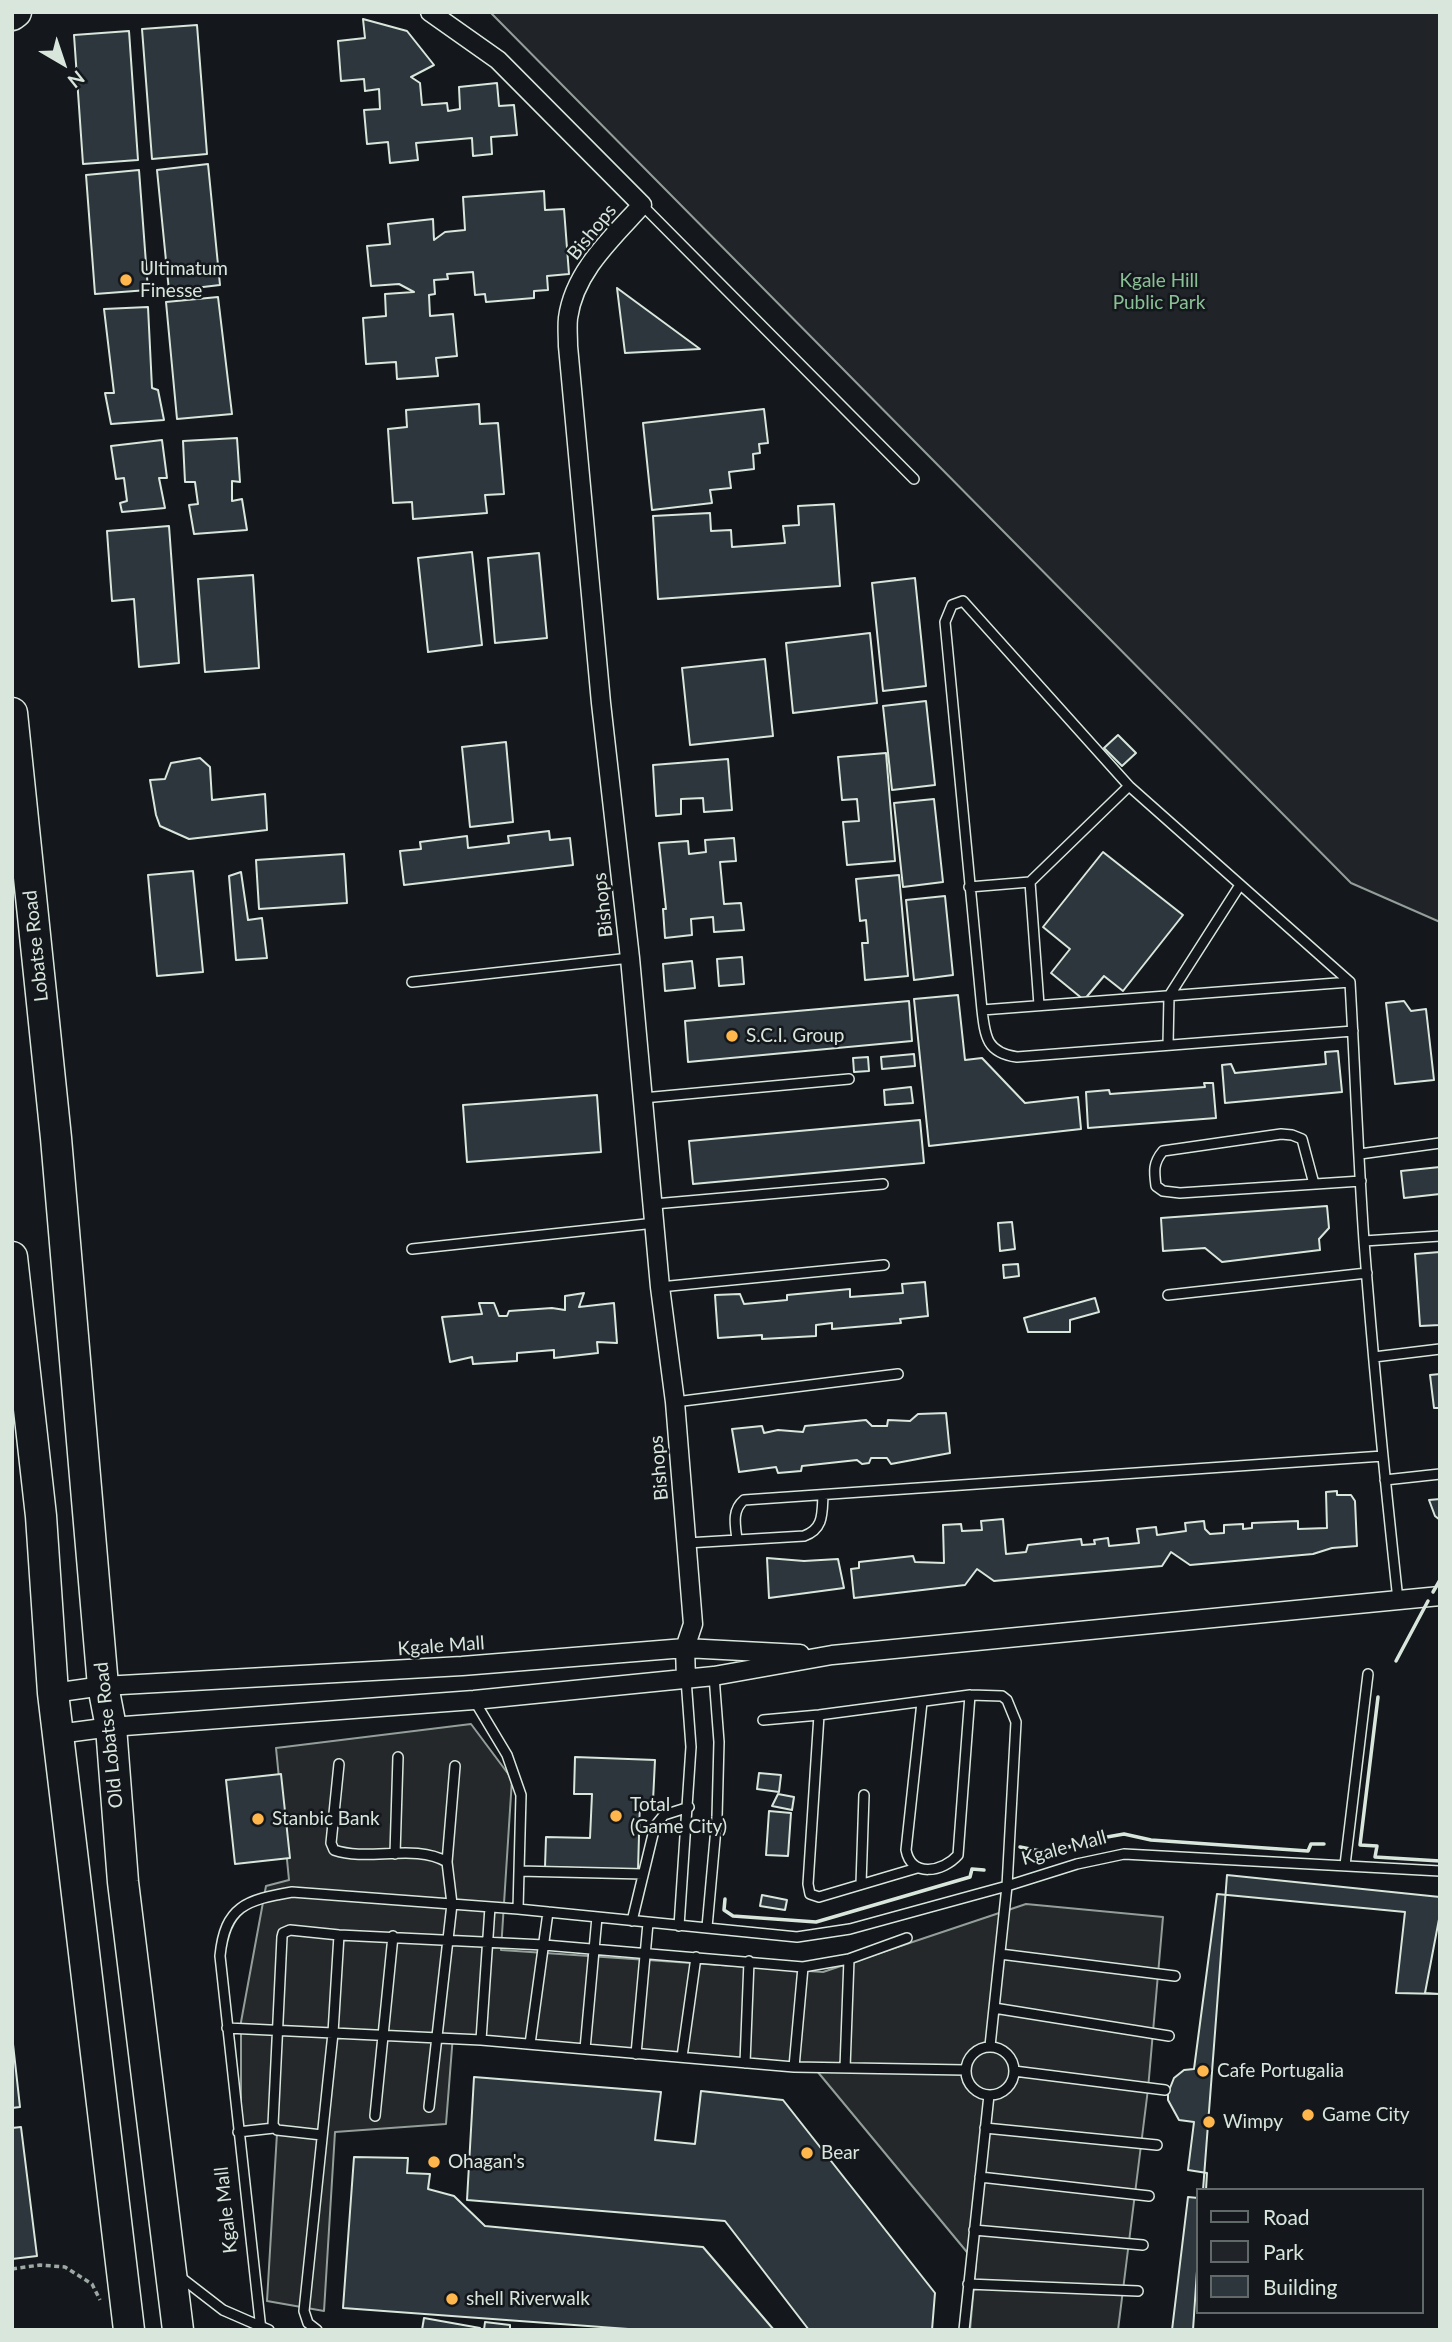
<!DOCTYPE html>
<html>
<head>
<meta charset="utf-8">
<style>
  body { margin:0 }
  #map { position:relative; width:1452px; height:2342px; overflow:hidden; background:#14181c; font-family:Lato,sans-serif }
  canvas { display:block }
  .frame { position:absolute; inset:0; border:14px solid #d8e6dc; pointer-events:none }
  .legend { position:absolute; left:1196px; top:2188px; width:228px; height:126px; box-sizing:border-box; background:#14181c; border:2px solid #626a69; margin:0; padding:9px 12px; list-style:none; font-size:21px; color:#d8e6dc }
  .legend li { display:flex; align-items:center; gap:14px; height:35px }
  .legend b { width:35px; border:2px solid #626a69 }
  .north { position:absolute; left:28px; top:28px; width:70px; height:70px; -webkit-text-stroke:5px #14181c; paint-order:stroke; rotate:141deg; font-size:19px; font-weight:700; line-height:28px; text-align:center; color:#d8e6dc }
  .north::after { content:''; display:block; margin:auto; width:24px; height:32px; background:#d8e6dc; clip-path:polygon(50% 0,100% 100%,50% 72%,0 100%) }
</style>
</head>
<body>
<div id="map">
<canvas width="1452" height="2342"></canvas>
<div class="frame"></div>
<ul class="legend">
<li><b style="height:9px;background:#14181c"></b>Road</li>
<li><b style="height:19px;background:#202428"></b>Park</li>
<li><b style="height:19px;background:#2c363c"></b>Building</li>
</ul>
<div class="north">N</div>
</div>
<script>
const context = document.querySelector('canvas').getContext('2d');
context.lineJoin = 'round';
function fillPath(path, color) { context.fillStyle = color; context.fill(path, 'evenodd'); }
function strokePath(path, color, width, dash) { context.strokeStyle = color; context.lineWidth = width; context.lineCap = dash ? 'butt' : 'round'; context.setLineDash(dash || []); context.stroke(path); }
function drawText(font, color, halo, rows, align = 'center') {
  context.font = font + ' Lato,sans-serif'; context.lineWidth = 5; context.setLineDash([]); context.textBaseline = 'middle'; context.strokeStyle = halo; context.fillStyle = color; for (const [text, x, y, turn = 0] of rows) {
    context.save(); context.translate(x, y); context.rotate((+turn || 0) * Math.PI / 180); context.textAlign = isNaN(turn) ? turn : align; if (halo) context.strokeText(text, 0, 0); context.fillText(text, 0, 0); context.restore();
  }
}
const green = new Path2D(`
  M490,12H1440V922L1351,883Z`);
const parking = new Path2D(`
  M471,1724L512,1779L501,1950L823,1972L1026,1904L1163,1917L1148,2089L1118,2330H970L976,2263L812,2065L453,2035L446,2124L335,2132L324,2311L267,2301L277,2133L241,2127V2022L266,1886L289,1880L276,1748Z`);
const building = new Path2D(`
  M363,19L407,31L434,65L411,77L420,83L422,105L447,103L448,111L460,109L459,87L497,83L499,106L514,105L517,135L491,137L492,154L473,156L472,138L416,143L418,160L390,163L388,142L367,144L364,110L380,109L379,89L365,91L364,79L341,81L338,41L365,38Z
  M197,25L207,154L152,159L142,29Z
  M129,31L138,160L83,164L74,35Z
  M208,164L220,285L169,291L157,170Z
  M139,170L148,290L95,294L86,175Z
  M544,191L545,210L564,209L569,274L547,276L548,290L534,291V298L486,302L485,294L475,295L473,272L447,274L448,279L434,280L435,294L429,295L430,316L453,314L457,356L436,358L438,376L397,379L396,362L366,364L363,318L386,316L385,294L414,292L399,284L371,286L367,246L390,244L388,224L433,219L434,240L445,232L465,230L463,197Z
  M617,288L700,349L625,353Z
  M218,297L232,414L177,419L166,302Z
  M148,307L152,388L158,390L164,420L111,424L105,393H114L104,309Z
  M479,404L480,424L498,423L504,494L485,495L487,513L413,519L412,502L393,503L388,429L407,427L406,410Z
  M764,409L768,443L759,444L760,453L753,454L754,469L729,472L731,488L710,490L712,503L652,510L643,423Z
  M237,438L240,482L232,481V501L242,499L247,530L194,534L189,505L198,504L195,482H185L183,441Z
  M162,440L167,478H159L165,508L122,512L120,503L127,501L124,478L116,479L111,446Z
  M834,504L840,586L658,599L653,516L710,513L711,531L731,530L732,547L785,543L783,526L799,525L798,506Z
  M169,526L179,663L139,667L134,599L112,601L107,531Z
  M472,552L482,645L428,652L418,558Z
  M539,553L547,638L495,643L488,558Z
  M253,575L259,668L205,672L198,579Z
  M915,578L926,686L883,691L872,583Z
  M870,633L877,703L793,713L786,643Z
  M765,659L773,736L690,745L682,668Z
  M926,701L935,785L892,790L883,706Z
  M1118,735L1136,753L1122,766L1104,748Z
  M506,742L513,822L470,827L462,747Z
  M886,753L895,861L847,865L843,822L859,821L857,799L842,800L838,757Z
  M200,758L210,767L212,800L265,794L267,830L189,839L160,826L156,815L150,780L165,779L171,763Z
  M728,759L732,810L704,812L703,798L681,799V814L656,816L653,765Z
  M934,799L943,882L903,887L894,803Z
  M549,831L550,840L570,838L573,865L404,885L400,851L421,849L420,842L467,836L468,848L509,843L508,836Z
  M734,838L736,861L720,862L724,904L741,903L744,930L714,932L713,917L691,919L692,935L665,938L663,909H666L659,843L688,841L689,854L706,852L705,840Z
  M1103,852L1183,915L1123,991L1104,976L1084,1000L1051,973L1070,949L1043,927Z
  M344,854L347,903L259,909L256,860Z
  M193,871L203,972L157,976L148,875Z
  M241,872L248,920L262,918L267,958L236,960L229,876Z
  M899,875L908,976L865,980L862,943H868L866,920L860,921L856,879Z
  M945,896L953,975L914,980L906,900Z
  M742,957L744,984L719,986L717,959Z
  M692,961L695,988L665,991L663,964Z
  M958,995L965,1060L982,1058L1025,1103L1078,1097L1081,1129L929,1146L914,999Z
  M909,1001L912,1041L688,1062L685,1021Z
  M1404,1001L1411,1011L1426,1009L1434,1080L1395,1084L1386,1003Z
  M1338,1051L1342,1092L1225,1103L1222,1065L1231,1064L1235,1073L1326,1064L1325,1052Z
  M914,1054L915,1066L882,1069L881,1057Z
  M868,1057L869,1071L854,1072L853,1058Z
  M1204,1083H1213L1216,1118L1088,1128L1086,1092L1109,1090L1110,1094L1205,1087Z
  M911,1087L913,1103L885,1105L884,1090Z
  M597,1095L601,1152L467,1162L463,1105Z
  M920,1120L924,1163L693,1184L689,1141Z
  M1440,1167V1194L1404,1198L1401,1171Z
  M1327,1206L1329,1228L1319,1239L1320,1250L1222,1262L1205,1248L1163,1251L1161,1218Z
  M1012,1222L1015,1249L1000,1251L998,1223Z
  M1440,1252V1325L1420,1326L1415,1254Z
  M1018,1264L1019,1276L1004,1278L1003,1265Z
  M925,1282L928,1316L900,1319L901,1323L832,1329V1323L816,1325V1336L762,1339V1335L718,1338L715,1295L740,1294L744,1304L787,1300V1295L850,1289V1297L903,1293L902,1284Z
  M584,1293L579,1307L614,1303L617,1343L597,1342L598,1353L554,1358V1350L517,1353V1361L473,1364L472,1357L450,1362L442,1317L482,1314L479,1303H494L499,1316H507L509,1311L552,1308L565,1310V1296Z
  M1095,1298L1099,1312L1070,1320V1332H1028L1024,1318Z
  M1440,1374V1408H1434L1430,1375Z
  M946,1413L950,1453L891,1464L887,1458H871L869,1463L862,1464L857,1460L802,1466L801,1471L778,1473L776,1467L739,1472L732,1429L762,1426L764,1433L778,1430L803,1432L805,1426L866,1420L872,1426H887L888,1420L910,1421L918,1414Z
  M1337,1491V1495H1351L1355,1501L1357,1546L1332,1548L1313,1554L1190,1565L1171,1552L1162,1566L994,1581L977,1569L965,1585L854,1598L851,1569L859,1568V1562L913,1556L915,1562L944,1563L943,1525L961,1524L962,1531L982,1530L981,1521L1003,1519L1006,1554L1026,1552L1028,1545L1081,1539L1082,1545L1095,1544L1094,1540L1108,1538L1109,1546L1139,1543L1137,1529L1156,1527L1157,1535L1186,1531L1185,1523L1204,1521L1205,1529L1210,1534L1224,1533V1525L1243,1524V1529L1252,1528V1523L1298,1521V1529L1327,1528L1326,1492Z
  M1440,1499V1520L1435,1516L1429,1500Z
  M767,1558L804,1561L838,1559L844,1588L769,1598Z
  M575,1757L655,1760L653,1801H640L638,1870L545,1867L546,1837L590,1838L592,1794H574Z
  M759,1773L781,1775L779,1792L757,1789Z
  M281,1774L290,1858L235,1864L226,1780Z
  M778,1794L794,1797L792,1810L772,1806Z
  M769,1811L791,1813L788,1856L766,1855Z
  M1227,1875L1440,1897V1914L1425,1993L1440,1994V2330H1193L1198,2256V2312H1422V2190H1203Z
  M1217,1894L1405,1912L1396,1993L1440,1994V2330H1172L1188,2197L1198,2198V2312H1422V2190H1206L1207,2173L1188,2170L1194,2122L1179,2120L1168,2100V2093L1174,2078L1184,2070L1194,2069Z
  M762,1895L787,1900L785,1910L760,1906Z
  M12,2035L20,2107L12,2108Z
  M474,2077L661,2092L655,2140L695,2144L701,2091L783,2100L935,2293L932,2330H809L725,2221L467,2200Z
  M21,2127L37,2256L12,2259V2128Z
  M354,2157L408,2158L407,2173L430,2174L428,2189L454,2196L485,2226L703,2247L774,2330H642L343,2308Z
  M424,2318L480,2328V2330H422Z
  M485,2322L510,2325V2330H484Z`);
const path = new Path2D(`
  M12,2269L40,2265L65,2267L92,2284L100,2300`);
const service = new Path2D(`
  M642,205L914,479
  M969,887L1030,882
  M412,982L630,958
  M1039,1005L1030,882L1129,786
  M982,1010L1350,982
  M1353,1031L1017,1057C987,1053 985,1037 982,1010L945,622L952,605L963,601L1129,786L1350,982C1355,1069 1358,1155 1364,1241C1373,1361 1385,1481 1398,1600
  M1168,1045L1169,996L1240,885
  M643,1098L849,1079
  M1360,1154L1440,1143
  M1314,1184L1302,1139L1292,1135L1281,1134L1163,1151C1153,1163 1154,1171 1156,1186L1163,1191L1180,1193L1361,1181
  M654,1204L883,1184
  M1364,1241L1440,1236
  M412,1249L655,1223
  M660,1287L884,1265
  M1168,1295L1367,1273
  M1374,1357L1440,1349
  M675,1402L898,1374
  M1385,1480L1440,1474
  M737,1539C735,1524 732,1510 744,1500L1383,1456
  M687,1543L804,1536C824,1529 822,1513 823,1495
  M474,1700L507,1755L521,1795L518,1909
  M922,1702L906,1850C911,1878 943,1872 958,1855L970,1695
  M819,1715L808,1884L810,1894L819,1897L917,1868
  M763,1720L819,1715L970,1695L1002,1696L1007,1700L1016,1722L1007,1886L990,2046
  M339,1764L331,1843L334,1850C368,1862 415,1843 447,1862L452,1904L429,2107
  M395,1854L398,1757
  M447,1862L455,1766
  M1345,1865L1368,1674
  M519,1871L643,1874
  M861,1884L864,1795
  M597,1917L585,2049L794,2067L965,2070
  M632,1921L655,1826L664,1815L689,1807
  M679,1926L691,1747L686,1679
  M707,1927L717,1817L719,1742L714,1676
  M1000,1954L1175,1976
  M994,2008L1169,2036
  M227,2028L481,2040L585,2049
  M481,2040L490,1907
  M530,2044L548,1912
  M966 2071a24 24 0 1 1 48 0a24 24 0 1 1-48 0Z
  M636,2054L648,1923
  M682,2057L696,1957
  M745,2063L749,1961
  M794,2067L803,1967
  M845,2068L849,1959
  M1014,2071L1165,2090
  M375,2116L393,1936
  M985,2128L1157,2145
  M238,2132L274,2128
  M322,2135L277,2130L273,2125L282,1937L283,1933L290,1930L339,1935L544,1945L803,1967L849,1959L907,1938
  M980,2177L1149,2196
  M974,2230L1143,2245
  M179,2276L223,2310L269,2330
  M968,2284L1138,2291
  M261,2330L220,1956C225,1906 246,1900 292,1892L518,1909L797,1937L850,1929L1007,1886L1077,1864L1124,1854L1440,1871
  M317,2330L308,2323L304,2311L333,2033L339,1935
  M964,2330L989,2095`);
const minor = new Path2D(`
  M430,12L498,60L642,205C612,238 574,272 568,318C567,327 568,337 568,346L601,703L630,958L660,1287L675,1402L693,1624L685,1648L686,1679
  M53,1693L103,1686L462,1666L685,1648L800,1654
  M58,1734L111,1727L474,1700L714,1676L832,1655L1440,1596`);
const trunk = new Path2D(`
  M12,15L16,12
  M12,713L56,1138L103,1686L111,1727L123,1882L178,2330
  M12,1257L41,1516L53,1693L129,2330`);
const wall = new Path2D(`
  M1433,1592L1440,1580
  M1396,1661L1428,1601
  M1378,1697L1360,1845L1377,1846L1375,1857L1440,1861
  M1020,1847L1050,1853L1090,1840L1124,1834L1151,1840L1308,1851L1311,1844H1324
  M725,1899L724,1910L733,1916L816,1922L970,1877L972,1869L984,1870`);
const markers = [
  [126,280,7,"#ffb74d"],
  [732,1036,7,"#ffb74d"],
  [616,1816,7,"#ffb74d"],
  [258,1819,7,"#ffb74d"],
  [1203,2071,7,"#ffb74d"],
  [1308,2115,7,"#ffb74d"],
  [1209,2122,7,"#ffb74d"],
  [807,2153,7,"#ffb74d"],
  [434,2162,7,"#ffb74d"],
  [452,2299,7,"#ffb74d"]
];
const streetNames = [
  ["Bishops",592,232,-51],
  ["Bishops",603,905,-96],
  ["Lobatse Road",36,946,-96],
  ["Bishops",659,1468,-95],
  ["Kgale Mall",441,1646,-4],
  ["Old Lobatse Road",109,1735,-96],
  ["Kgale Mall",1064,1848,-15],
  ["Kgale Mall",226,2210,-96]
];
const poiNames = [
  ["Ultimatum",140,269],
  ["Finesse",140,291],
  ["S.C.I. Group",746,1036],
  ["Total",630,1805],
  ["(Game City)",630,1827],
  ["Stanbic Bank",272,1819],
  ["Cafe Portugalia",1217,2071],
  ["Game City",1322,2115],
  ["Wimpy",1223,2122],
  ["Bear",821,2153],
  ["Ohagan's",448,2162],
  ["shell Riverwalk",466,2299]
];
const parkNames = [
  ["Kgale Hill",1159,281],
  ["Public Park",1159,303]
];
fillPath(green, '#202428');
strokePath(green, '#939e99', 2);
fillPath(parking, '#24282b');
strokePath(parking, '#939e99', 2);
fillPath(building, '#2c363c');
strokePath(building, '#d8e6dc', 2);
strokePath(service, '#d8e6dc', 12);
strokePath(minor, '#d8e6dc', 21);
strokePath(trunk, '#d8e6dc', 33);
strokePath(path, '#9da8a2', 3.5, [5, 3.5]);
strokePath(service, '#14181c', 9);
strokePath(minor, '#14181c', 18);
strokePath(trunk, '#14181c', 30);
strokePath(wall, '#d8e6dc', 3.5);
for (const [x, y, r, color] of markers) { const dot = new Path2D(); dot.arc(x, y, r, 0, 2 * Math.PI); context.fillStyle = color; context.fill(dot); strokePath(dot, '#14181c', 2.5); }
drawText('19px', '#d8e6dc', '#14181c', streetNames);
drawText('19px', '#d8e6dc', '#14181c', poiNames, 'left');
drawText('19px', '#8ac095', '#14181c', parkNames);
</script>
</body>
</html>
